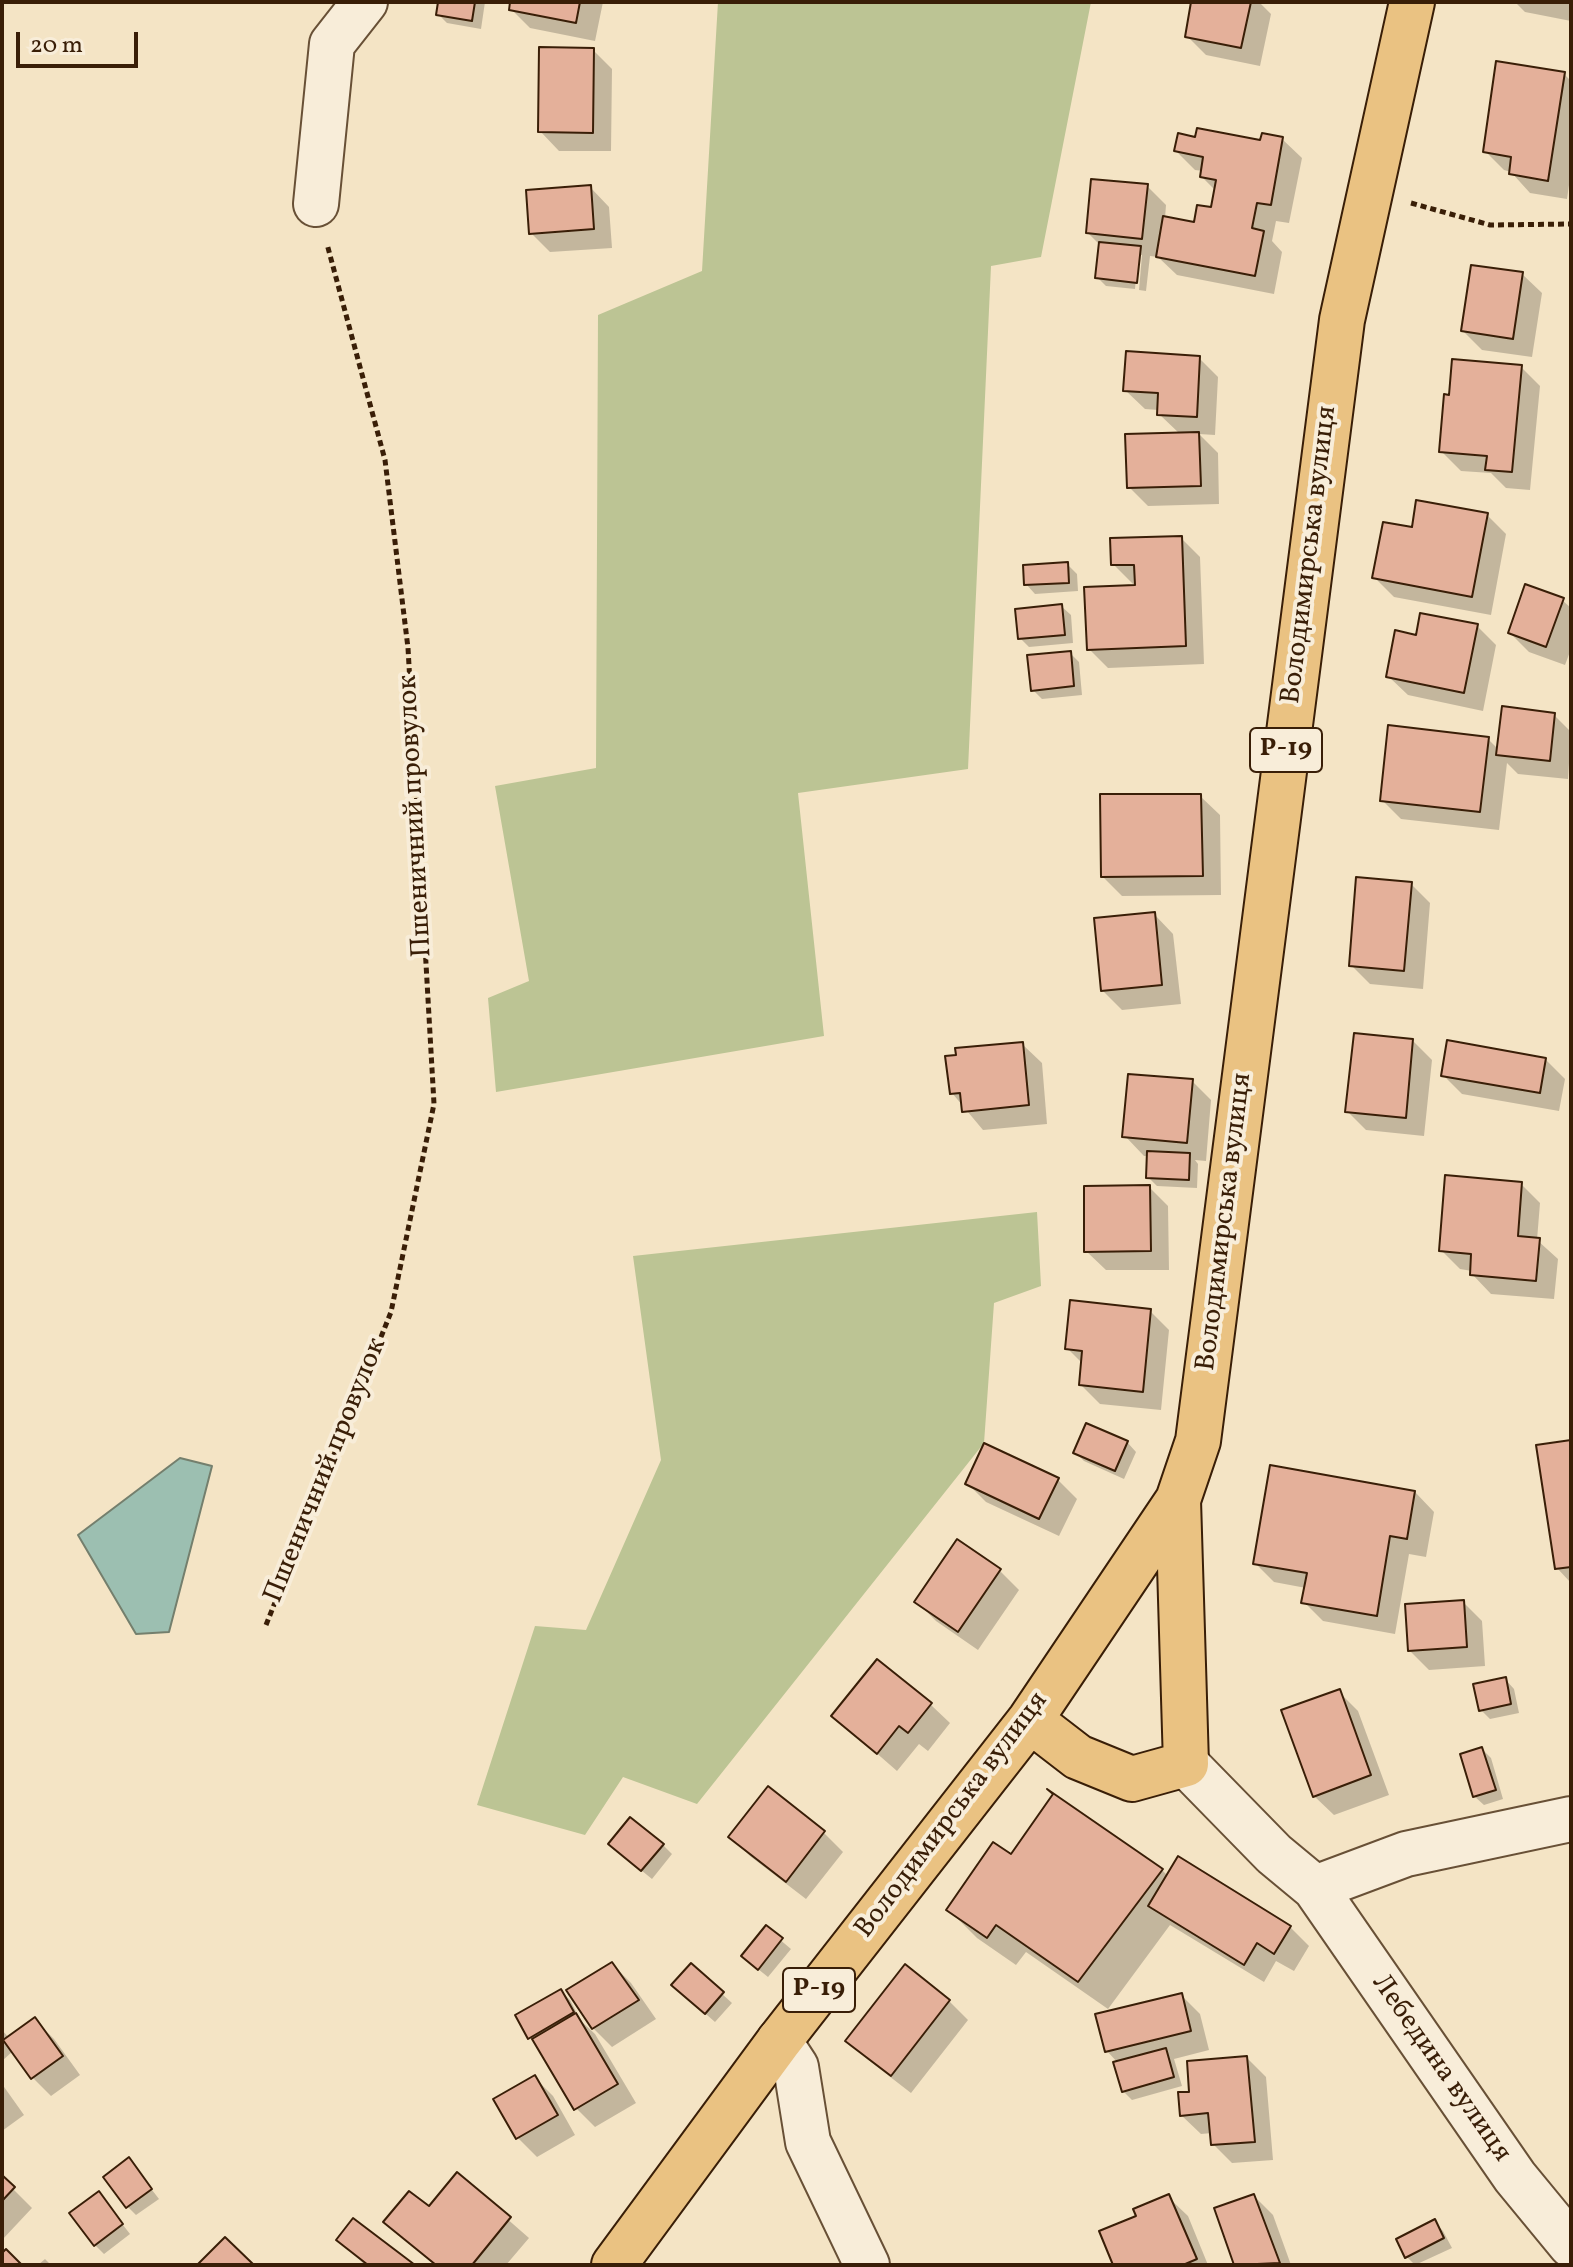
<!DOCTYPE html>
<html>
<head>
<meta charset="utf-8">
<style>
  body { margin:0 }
  #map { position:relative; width:1573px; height:2267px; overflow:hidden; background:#f4e4c5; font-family:Vollkorn,serif }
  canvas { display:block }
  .frame { position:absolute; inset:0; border:4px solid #391e07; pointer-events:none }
  .scale { position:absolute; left:16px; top:32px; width:122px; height:36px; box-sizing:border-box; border:4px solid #391e07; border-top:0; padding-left:10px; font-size:24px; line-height:28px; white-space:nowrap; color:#391e07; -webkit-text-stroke:6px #f8edd9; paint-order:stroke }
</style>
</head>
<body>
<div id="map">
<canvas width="1573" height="2267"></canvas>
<div class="frame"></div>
<div class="scale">20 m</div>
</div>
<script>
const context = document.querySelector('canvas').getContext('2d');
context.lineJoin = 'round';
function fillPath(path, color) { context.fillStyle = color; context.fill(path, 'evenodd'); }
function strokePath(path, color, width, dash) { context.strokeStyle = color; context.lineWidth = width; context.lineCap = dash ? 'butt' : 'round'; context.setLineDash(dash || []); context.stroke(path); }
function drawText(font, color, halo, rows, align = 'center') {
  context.font = font + ' Vollkorn,serif'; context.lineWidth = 8; context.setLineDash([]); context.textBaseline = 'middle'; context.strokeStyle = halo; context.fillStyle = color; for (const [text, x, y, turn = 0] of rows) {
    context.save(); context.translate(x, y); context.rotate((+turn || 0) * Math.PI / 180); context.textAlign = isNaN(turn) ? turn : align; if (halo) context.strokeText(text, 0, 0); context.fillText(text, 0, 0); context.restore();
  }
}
const green = new Path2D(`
  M718,2H1091L1041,257L991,266L968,769L798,793L824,1036L496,1092L488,998L529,981L495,786L596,768L598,315L702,271Z
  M1037,1212L1041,1286L994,1303L984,1443L697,1804L623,1777L585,1835L477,1805L535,1626L586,1630L661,1460L633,1256Z`);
const water = new Path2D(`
  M180,1458L212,1466L169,1632L136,1634L78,1535Z`);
const shadow = new Path2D(`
  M440,2H485L481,29L447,23L438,14Z
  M512,2H603L595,41L530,28L511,9Z
  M1193,2H1259L1271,14L1260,66L1206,55L1187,36Z
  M1515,2H1571V21L1525,12Z
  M593,50L612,69L611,151H559L540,131Z
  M1564,74L1571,81V171L1567,199L1530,193L1511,172L1504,170L1485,151Z
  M1282,139L1302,158L1289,223L1276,221L1272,241L1282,252L1274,294L1177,275L1158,257L1150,256L1146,291L1139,290L1142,255H1138L1135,289L1106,286L1097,277L1100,245L1088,233L1147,186L1166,205L1165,218L1196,224L1212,210L1216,191L1202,177L1203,171L1195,170L1176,151Z
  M590,187L609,207L612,248L550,252L531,233Z
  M1522,274L1542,293L1532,357L1482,350L1463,331Z
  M1199,358L1218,377L1215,435L1199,434L1218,453L1219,504L1148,506L1129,487L1180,434L1159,414V410L1145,409L1125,390Z
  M1521,367L1540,386L1530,490L1506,488L1491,473L1461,471L1441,451L1451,397Z
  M1487,515L1506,534L1491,615L1394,597L1374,577Z
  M1181,538L1200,557L1204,664L1108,668L1089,649L1136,587L1113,564Z
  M1067,564L1077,574L1078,591L1035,594L1026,584Z
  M1562,600L1571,608V649L1565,665L1529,652L1510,633Z
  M1061,606L1071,615L1073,643L1029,647L1020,638Z
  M1477,626L1496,645L1483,711L1408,695L1388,676L1418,637Z
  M1070,653L1079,662L1082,695L1042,699L1033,690Z
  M1554,715L1571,732L1568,779L1518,774L1507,763L1499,830L1401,819L1382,800L1488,739L1499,750Z
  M1200,796L1220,815L1221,895L1122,896L1103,877Z
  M1411,884L1430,903L1423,989L1370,984L1351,965Z
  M1154,914L1173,934L1181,1004L1122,1010L1103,991Z
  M1413,1041L1432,1060L1424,1136L1366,1130L1347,1111Z
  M1022,1044L1042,1063L1047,1124L983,1130L952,1093L959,1057Z
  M1546,1060L1565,1079L1559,1111L1462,1094L1443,1075Z
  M1192,1081L1211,1100L1206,1161L1195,1160L1198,1164L1197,1188L1157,1186L1148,1177L1149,1156H1144L1125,1136Z
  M1521,1184L1540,1203L1537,1240L1558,1259L1554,1299L1491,1294L1472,1274V1271L1460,1269L1441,1250Z
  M1149,1187L1168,1206L1169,1270H1106L1086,1251Z
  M1150,1311L1169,1330L1161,1410L1100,1404L1081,1385L1083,1364L1067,1348Z
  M1127,1442L1136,1452L1124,1479L1084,1461L1075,1452Z
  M1571,1442V1583L1557,1568Z
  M1058,1480L1077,1499L1059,1536L986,1502L967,1483Z
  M1415,1492L1434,1512L1426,1557L1409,1554L1395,1634L1323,1621L1304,1602L1306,1588L1274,1582L1255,1563Z
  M957,1542L1000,1571L1019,1590L978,1650L936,1621L917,1602Z
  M1463,1602L1482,1621L1485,1666L1429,1670L1410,1651Z
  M1505,1679L1514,1689L1519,1713L1490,1719L1481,1710Z
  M1339,1692L1358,1711L1389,1795L1334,1815L1314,1796Z
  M931,1705L950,1723L928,1751L919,1744L897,1771L834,1716Z
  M1482,1749L1491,1758L1503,1799L1484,1805L1474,1796Z
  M769,1789L824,1833L843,1852L806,1899L750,1856L731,1837Z
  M663,1845L672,1854L652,1879L620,1853Z
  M1012,1857L1162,1870L1168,1876L1290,1927L1309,1946L1294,1971L1276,1961L1264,1982L1170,1925L1108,2009L1026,1952L1016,1965L977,1938L948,1909Z
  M766,1928L791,1949L768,1977L753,1965Z
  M612,1964L631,1983L656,2019L612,2047L593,2028Z
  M691,1966L732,2003L715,2022L683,1994Z
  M561,1991L570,2000L581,2021L595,2034L636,2103L595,2127L576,2108L539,2047L530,2038Z
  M1181,1995L1200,2014L1209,2050L1174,2059L1182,2086L1132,2100L1123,2091L1118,2063L1107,2051Z
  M949,2001L968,2020L911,2093L867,2059L848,2040Z
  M35,2020L54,2039L80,2075L51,2096L32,2077L13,2051L2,2061V2030L9,2038Z
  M1247,2058L1266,2077L1273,2160L1232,2163L1213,2144L1212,2133L1201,2134L1181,2115L1192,2094Z
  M534,2077L553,2096L575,2135L537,2157L518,2138L496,2100Z
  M2,2084L24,2115L2,2131Z
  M129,2160L159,2199L136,2215L127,2206Z
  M457,2175L529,2238L506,2265H434L386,2222L429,2209Z
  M2,2178L32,2208L2,2240Z
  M98,2193L130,2234L104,2254L95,2245Z
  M1254,2196L1273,2215L1291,2265H1236L1216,2209Z
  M1168,2197L1188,2216L1208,2265H1115L1139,2217Z
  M1434,2222L1443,2231L1452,2248L1415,2265L1407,2257L1399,2240Z
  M338,2240L412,2265H365Z
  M45,2259L51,2265H38Z`);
const building = new Path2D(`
  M438,2H475L472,21L436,15Z
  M510,2H580L576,23L509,10Z
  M1191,2H1251L1241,48L1185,37Z
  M539,47L594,48L593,133L538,132Z
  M1496,61L1565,72L1548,181L1509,174L1511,157L1483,152Z
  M1197,128L1260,140L1262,133L1283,137L1271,205L1257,203L1252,228L1264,231L1255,276L1156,257L1163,216L1194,222L1197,205L1211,207L1216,180L1200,177L1203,157L1174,151L1178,133L1195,137Z
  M1091,179L1148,184L1142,239L1086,233Z
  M591,185L594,229L529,234L526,190Z
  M1099,242L1141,246L1137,283L1095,278Z
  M1471,265L1523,272L1513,339L1461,331Z
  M1126,351L1200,356L1197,417L1157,415L1158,393L1123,391Z
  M1452,359L1522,365L1512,472L1485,470L1487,456L1439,452L1444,394L1449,395Z
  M1199,432L1201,486L1127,488L1125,434Z
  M1416,500L1488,513L1472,597L1372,578L1383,522L1412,527Z
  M1182,536L1186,646L1087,650L1084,587L1135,585L1134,565H1111L1110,538Z
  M1068,562L1069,583L1024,585L1023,565Z
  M1525,584L1564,598L1546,647L1508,633Z
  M1062,604L1065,635L1018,639L1015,609Z
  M1420,613L1478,624L1464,693L1386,677L1395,630L1416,635Z
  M1071,651L1074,686L1031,691L1027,655Z
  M1502,706L1555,713L1550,761L1496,755Z
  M1388,725L1489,737L1480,812L1380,801Z
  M1100,794H1201L1203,876L1101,877Z
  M1356,877L1412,882L1404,971L1349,966Z
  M1155,912L1162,985L1101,991L1094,918Z
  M1354,1033L1413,1039L1406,1118L1345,1112Z
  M1447,1040L1546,1058L1540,1093L1441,1076Z
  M1023,1042L1029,1105L962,1112L960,1093L950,1094L945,1056L956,1055L955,1048Z
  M1128,1074L1193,1079L1187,1143L1122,1137Z
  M1147,1151L1190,1153L1189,1180L1146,1178Z
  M1445,1175L1522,1182L1518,1236L1540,1238L1536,1281L1470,1275L1471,1254L1439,1251Z
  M1150,1185L1151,1251L1084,1252V1186Z
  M1070,1300L1151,1309L1143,1392L1079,1385L1082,1351L1065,1349Z
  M1086,1423L1128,1441L1115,1471L1073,1453Z
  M1571,1440V1567L1555,1569L1536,1445Z
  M984,1443L1059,1478L1039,1519L965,1484Z
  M1270,1465L1415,1491L1407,1539L1390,1536L1377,1616L1301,1603L1307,1573L1253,1564Z
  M957,1539L1001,1569L958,1632L914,1602Z
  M1464,1600L1467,1647L1408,1651L1405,1604Z
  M877,1659L932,1703L908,1733L899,1726L877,1754L831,1716Z
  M1506,1677L1511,1704L1479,1711L1473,1684Z
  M1340,1689L1371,1775L1313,1797L1281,1710Z
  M1482,1747L1496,1790L1473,1797L1460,1754Z
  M768,1786L825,1831L786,1882L728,1837Z
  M1047,1789L1163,1869L1078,1982L996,1925L987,1938L946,1910L993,1842L1011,1854L1053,1794Z
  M630,1817L664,1844L641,1871L608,1844Z
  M1178,1856L1291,1926L1274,1954L1257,1943L1244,1965L1148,1906Z
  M766,1925L783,1938L758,1970L741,1956Z
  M612,1962L639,2000L592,2029L566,1990Z
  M691,1963L724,1992L705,2014L671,1985Z
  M905,1964L950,2000L891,2076L845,2041Z
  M561,1989L574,2012L528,2039L515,2015Z
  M1182,1993L1191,2031L1105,2052L1095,2014Z
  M576,2013L618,2084L574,2110L532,2039Z
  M35,2017L63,2056L31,2079L3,2040Z
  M1166,2048L1174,2077L1122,2092L1113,2062Z
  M1247,2056L1255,2142L1211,2145L1208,2113L1180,2116L1178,2092H1189L1187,2061Z
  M535,2075L558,2115L516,2139L493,2099Z
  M129,2157L152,2189L126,2208L103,2177Z
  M457,2172L511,2217L472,2265H436L383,2222L409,2191L429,2206Z
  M2,2175L15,2187L2,2201Z
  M99,2191L123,2224L94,2246L69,2213Z
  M1169,2194L1197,2259L1183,2265H1113L1099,2231L1136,2216L1133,2209Z
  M1254,2194L1280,2263L1234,2265L1214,2208Z
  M353,2218L415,2265H368L336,2240Z
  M1435,2219L1444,2238L1405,2258L1396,2239Z
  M225,2237L254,2265H197Z
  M6,2249L22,2265H2V2253Z`);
const path = new Path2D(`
  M1411,203L1490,225L1571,224
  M266,1625L391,1312L434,1104L408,648L385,460L327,244`);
const minor = new Path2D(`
  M316,204L332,44L365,2
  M1186,1764L1274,1854L1315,1888L1406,1854L1571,1819
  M1315,1888L1515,2177L1571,2245
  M779,2041L796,2067L808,2142L867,2265`);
const major = new Path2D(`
  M1030,1720L1078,1757L1132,1779L1186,1764L1178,1500
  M614,2265L779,2041L1030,1720L1178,1500L1198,1441L1342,320L1412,2`);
const shields = [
  [1286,750,72],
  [819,1990,72]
];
const shieldNames = [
  ["Р-19",1286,750],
  ["Р-19",819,1990]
];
const streetNames = [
  ["Володимирська вулиця",1311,555,-83],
  ["Пшеничний провулок",417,816,-93],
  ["Володимирська вулиця",1226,1222,-83],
  ["Пшеничний провулок",327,1471,-68],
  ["Володимирська вулиця",953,1816,-53],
  ["Лебедина вулиця",1440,2069,55]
];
fillPath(green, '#bcc494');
fillPath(water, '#9cbfb1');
strokePath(water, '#747f6d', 2);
fillPath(shadow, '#0003');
fillPath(building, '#e4b09a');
strokePath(building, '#391e07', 2);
strokePath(minor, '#685036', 48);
strokePath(major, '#391e07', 48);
strokePath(path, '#391e07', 5, [6, 4]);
strokePath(minor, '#f8edd9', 44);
strokePath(major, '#eac282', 44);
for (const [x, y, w] of shields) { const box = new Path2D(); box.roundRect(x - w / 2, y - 22, w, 44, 6); context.fillStyle = '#f8edd9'; context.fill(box); strokePath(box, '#391e07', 2); }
drawText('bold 26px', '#391e07', null, shieldNames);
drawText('28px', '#391e07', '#f8edd9', streetNames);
</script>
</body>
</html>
